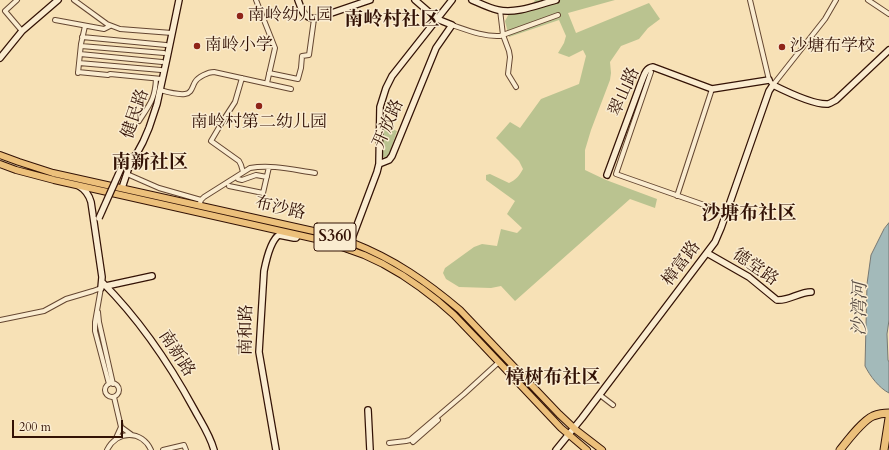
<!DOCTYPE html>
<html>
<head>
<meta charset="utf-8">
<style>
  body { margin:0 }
  #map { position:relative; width:889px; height:450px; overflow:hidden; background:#f7e1b6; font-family:Cardo,serif }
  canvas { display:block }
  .scale { position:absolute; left:12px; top:420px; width:111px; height:18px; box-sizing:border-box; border:2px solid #331205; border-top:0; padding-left:5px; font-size:12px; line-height:14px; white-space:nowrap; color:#331205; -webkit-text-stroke:3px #faecd0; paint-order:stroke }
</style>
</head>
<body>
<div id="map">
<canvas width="889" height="450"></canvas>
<div class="scale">200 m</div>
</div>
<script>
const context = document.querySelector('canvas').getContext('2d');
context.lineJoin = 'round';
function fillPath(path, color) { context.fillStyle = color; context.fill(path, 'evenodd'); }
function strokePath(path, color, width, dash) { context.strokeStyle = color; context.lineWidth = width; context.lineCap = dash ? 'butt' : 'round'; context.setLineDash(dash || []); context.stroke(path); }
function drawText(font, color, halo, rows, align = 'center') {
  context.font = font + ' Cardo,"Noto Serif SC",serif'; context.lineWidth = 3; context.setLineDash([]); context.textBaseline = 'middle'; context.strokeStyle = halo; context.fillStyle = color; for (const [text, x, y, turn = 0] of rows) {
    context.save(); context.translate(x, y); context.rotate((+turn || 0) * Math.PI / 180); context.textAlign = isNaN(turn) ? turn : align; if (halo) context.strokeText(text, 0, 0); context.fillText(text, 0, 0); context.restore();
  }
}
const green = new Path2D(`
  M535,0H615L568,13L576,33L649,3L660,19L648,28L639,39L621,46L610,62L611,73L610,80L591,130L585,150V170L606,180L657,199L655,208L630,199L515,301L501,286L491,288L459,287L446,279L443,273L445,268L474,247L482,244L497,246L501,229L517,233L522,228L507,214L515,201L486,180V175L490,174L509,183C516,180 519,176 523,169L519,161L496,138L510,122L520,128L541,99L579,84L586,56L583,50L569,57L558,53L564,43L566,36L559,20L509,37L505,21L512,8L532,5Z
  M383,125L397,131L388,157L386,158L383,157L382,155Z`);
const water = new Path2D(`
  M889,223V320L887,334L888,360L889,362V393C879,388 870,376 865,366L867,284L871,255L884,229Z`);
const street = new Path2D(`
  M17,0L5,11L22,31
  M74,0L107,24L120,29L172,33
  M256,0L275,48L267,83
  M750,0L769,80L773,85L825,19L836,0
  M868,0L889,14
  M500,10L503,35L509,51L510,57L508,74L516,87
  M55,20L104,29L110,26
  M452,25C467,30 484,37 500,36L558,15
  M82,37L166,45
  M81,46L164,53
  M80,54L162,62
  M79,63L161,70
  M78,72L108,75L110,74L162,79
  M651,72L616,174L727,213
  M78,73L81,44L85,26
  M269,73L298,79L301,68L302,56L309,55L314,19
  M242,78L235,102L224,119L211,141L239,161L241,165L243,172
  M160,90C167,92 177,95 185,94C192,93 192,87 195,82C198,77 208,72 214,72L291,89
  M139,121C150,104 155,99 156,79
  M127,174L159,188L201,200
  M238,179L242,180L256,175L267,177
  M229,186L263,193L269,167
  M677,196L712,89
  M199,206L201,200L204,197L250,168C271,164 294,170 315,173
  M101,288L95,322V331L109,384
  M98,312L99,322L113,384
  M0,320L44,311L66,299L93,291L101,288
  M105 390a7 7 0 1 1 14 0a7 7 0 1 1-14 0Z
  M600,395L613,405
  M114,397L121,427L116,438
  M121,427L132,435
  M413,442L438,420
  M389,443L406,441L410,440L464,394L499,362
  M107,450C117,430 142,430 151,450
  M163,450L184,445L186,450`);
const secondary = new Path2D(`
  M298,0C302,10 302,16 314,19L370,0
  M472,0C481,4 489,8 498,10C517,14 537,5 556,0
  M0,58L22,31L58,0
  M123,164L126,161L136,155L143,142L149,128L157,104L167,58L179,0
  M379,164L380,107L386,88L392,76L452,0
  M607,175L641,83C644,76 645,68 653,67L712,89L769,80
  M79,186C86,190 89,195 91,202L102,277L101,288
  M122,188L129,167L136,155
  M348,249L377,172L379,164L389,160L392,156L436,48L452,25L437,19L415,0
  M707,253L749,277L777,300C789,301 799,292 811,292
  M102,282C139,319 169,363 194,409C201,422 210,435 214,450
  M106,286L152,276
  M368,410L370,450
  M276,450L259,352L264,271C266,261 271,240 279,235L294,238H296L298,235
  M556,450L582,418L715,242L721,228L769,91L773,85C785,91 814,105 828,104C831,103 834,101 836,100L889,50`);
const primary = new Path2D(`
  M0,155L19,162L53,173L327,234C336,237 345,239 353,243C394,259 427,282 460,310L559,414L576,430L602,450
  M0,164L16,170L54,180L325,241L364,255L383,264L402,275L421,288L438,301L454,315L477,339L561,428L587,450`);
const highway = new Path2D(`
  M840,450C848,440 862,421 873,416C878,414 884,413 889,413
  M884,450L889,418`);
const secondaryBridge = new Path2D(`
  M99,218L123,164`);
const markers = [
  [240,16,4,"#8f2418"],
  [197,46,4,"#8f2418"],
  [782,47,4,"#8f2418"],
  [259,106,4,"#8f2418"]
];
const shields = [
  [335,237,42]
];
const shieldNames = [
  ["S360",335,237]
];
const poiNames = [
  ["南岭幼儿园",248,16],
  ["南岭小学",205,46],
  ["沙塘布学校",790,47],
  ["南岭村第二幼儿园",259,123,"center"]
];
const streetNames = [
  ["翠山路",625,92,-66],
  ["健民路",136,114,-71],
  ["开放路",389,124,-66],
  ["布沙路",280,209,13],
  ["樟富路",682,264,-53],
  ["德堂路",755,268,35],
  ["南和路",247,330,-89],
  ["南新路",176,354,57]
];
const waterNames = [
  ["沙湾河",861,309,-89]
];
const quarterNames = [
  ["南岭村社区",392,21],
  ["南新社区",150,164],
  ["沙塘布社区",749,215],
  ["樟树布社区",553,379]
];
fillPath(green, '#bac390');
fillPath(water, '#a3baba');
strokePath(water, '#767772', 1);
strokePath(street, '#644631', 6);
strokePath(secondary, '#331205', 8);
strokePath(primary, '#331205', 8);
strokePath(highway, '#331205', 9);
strokePath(street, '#faecd0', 4);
strokePath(secondary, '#faecd0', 5.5);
strokePath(primary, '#ecc07b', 6);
strokePath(highway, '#ecc07b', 7);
strokePath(secondaryBridge, '#331205', 8, []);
strokePath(secondaryBridge, '#faecd0', 5.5);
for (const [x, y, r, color] of markers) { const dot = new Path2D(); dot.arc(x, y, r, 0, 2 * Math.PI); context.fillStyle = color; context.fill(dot); strokePath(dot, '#faecd0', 1.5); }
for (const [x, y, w] of shields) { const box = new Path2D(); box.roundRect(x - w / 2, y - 14, w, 28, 3); context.fillStyle = '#faecd0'; context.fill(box); strokePath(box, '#331205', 1); }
drawText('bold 16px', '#331205', null, shieldNames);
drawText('17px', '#331205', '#faecd0', poiNames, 'left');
drawText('17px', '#331205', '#faecd0', streetNames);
drawText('italic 18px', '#5a4d44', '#faecd0', waterNames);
drawText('bold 19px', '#331205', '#faecd0', quarterNames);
</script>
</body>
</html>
